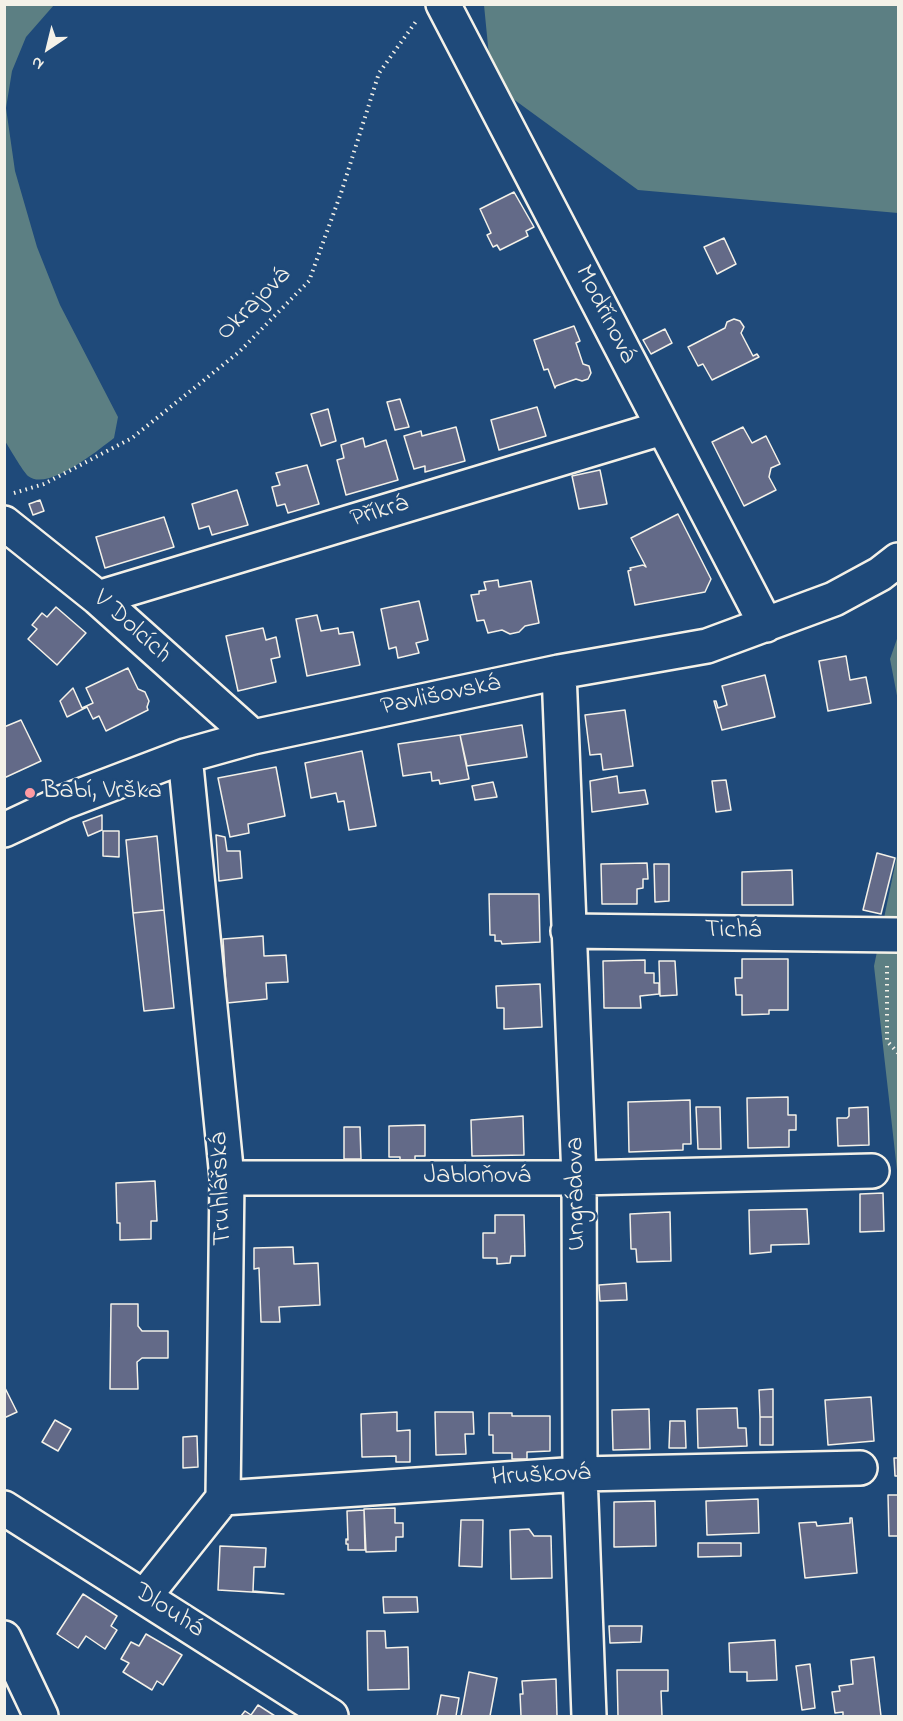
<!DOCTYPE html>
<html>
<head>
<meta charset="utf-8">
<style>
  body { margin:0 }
  #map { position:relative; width:903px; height:1721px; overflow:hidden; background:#1f4a7a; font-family:"Indie Flower",sans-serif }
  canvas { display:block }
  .frame { position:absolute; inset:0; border:6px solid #f4f1e8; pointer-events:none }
  .north { position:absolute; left:18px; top:18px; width:60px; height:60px; -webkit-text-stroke:4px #1f4a7a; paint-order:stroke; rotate:215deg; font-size:16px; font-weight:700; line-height:24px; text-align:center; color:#f4f1e8 }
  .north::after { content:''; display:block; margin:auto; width:21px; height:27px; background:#f4f1e8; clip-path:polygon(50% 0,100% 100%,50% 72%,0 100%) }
</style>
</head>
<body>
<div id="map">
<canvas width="903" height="1721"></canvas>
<div class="frame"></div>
<div class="north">N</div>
</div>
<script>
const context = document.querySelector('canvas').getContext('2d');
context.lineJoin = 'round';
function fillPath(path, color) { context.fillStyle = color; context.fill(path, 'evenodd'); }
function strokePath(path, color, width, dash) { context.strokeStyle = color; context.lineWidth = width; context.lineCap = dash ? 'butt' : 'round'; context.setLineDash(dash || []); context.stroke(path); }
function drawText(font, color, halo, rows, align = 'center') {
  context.font = font + ' "Indie Flower",sans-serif'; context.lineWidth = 5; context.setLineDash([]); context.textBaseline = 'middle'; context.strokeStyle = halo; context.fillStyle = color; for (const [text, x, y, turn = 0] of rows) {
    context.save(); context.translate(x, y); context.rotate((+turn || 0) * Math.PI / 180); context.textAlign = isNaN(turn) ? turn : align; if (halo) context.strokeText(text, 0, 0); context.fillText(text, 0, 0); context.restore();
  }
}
const green = new Path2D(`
  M4,5H54L26,37L12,71L6,108L15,171L37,247L60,305L118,417L114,438C98,450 48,492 28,476C22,470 10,449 5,441Z
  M484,5H898V213L638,190L505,93L489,56Z
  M898,636V701L890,659Z
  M898,851V1179L874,966Z`);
const building = new Path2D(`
  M514,192L534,227L526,231L528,236L500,250L497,245L493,247L487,235L491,233L480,209Z
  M724,238L736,264L717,274L704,247Z
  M734,319L740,321L744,327L741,333L753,356L757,354L759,357L712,380L703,364L698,366L688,347L725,328L727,322Z
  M574,326L580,341L576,343L583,364L589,366L591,373L588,379L582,381L576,379L556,386L555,388L548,369L544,370L534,340Z
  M665,329L672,343L651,354L643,340Z
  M400,399L409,427L395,430L387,402Z
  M537,407L546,436L499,450L491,420Z
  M328,409L336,441L321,446L311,414Z
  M456,427L465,461L425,472V466L414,469L404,436L421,431L422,436Z
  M743,427L752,443L766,436L780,464L771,468L769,477L776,490L744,506L712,442Z
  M363,438L365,447L386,440L398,480L346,495L337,460L344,458L341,445Z
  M307,465L319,504L288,513L285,504L277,506L272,487L280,485L276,473Z
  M600,470L607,504L579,509L572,476Z
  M237,490L248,525L212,535L209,526L199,529L192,504Z
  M40,500L44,511L33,515L29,504Z
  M678,514L711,579L705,592L635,605L628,571L631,570L630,568L643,565L646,567L631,538Z
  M164,517L174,547L105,568L96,537Z
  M498,580L499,587L531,581L539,623L525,626L519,632L510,634L502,630L488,633L484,620L477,621L471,595L479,594V591L486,590L484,582Z
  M419,601L428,640L416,643L419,653L398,658L396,647L389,649L381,609Z
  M56,607L86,633L57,665L28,639L37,629L32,625L42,613L47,617Z
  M317,615L321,631L338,628L339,634L353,632L360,665L307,676L296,619Z
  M263,628L266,640L276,637L280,657L271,659L276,682L238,691L226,636Z
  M846,656L850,680L866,677L871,703L828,711L819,661Z
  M128,668L138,689L145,692L149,701L147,707L148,710L106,731L99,716L93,719L87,707L67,717L60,701L73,688L82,708L93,703L86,688Z
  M765,675L775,717L722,730L714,701H716L718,708L727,705L722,686Z
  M625,710L633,766L603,770L601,754L590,755L585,715Z
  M21,720L41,761L4,778V727Z
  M522,725L527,757L467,766L460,735Z
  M460,735L469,779L440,784L439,780L432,781L431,772L403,776L398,744Z
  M362,751L376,826L349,830L344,801L338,802L336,793L311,798L305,763Z
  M276,767L285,816L248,824L249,833L230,837L218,778Z
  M617,776L619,793L645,790L648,804L592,812L590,781Z
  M726,780L731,810L716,812L712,781Z
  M493,782L497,797L475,800L472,786Z
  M102,815V830L88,836L83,822Z
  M103,831H119V857L103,856Z
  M216,835L225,837L227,851H240L242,878L219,881Z
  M157,836L164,910L133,913L126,840Z
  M877,853L895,858L881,914L863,910Z
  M647,863L648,879H643V888L637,889V904H602L601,864Z
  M654,864H669V901L655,902Z
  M792,870L793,905H742V872Z
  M489,894H539L540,942L502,944L501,941H495V935H490Z
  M164,910L174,1008L144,1011L133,913Z
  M263,936L264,956L286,955L288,982L266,983L267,999L227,1003L223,939Z
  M742,959H788V1010H769V1014L742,1015V995H736L735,978H742Z
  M645,960V973H654V983H659V994L640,996L641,1008H604L603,961Z
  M659,961H675L677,995L660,996Z
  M540,984L542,1027L504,1029V1008H497L496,986Z
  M788,1097V1115H796V1130H789V1147L748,1148L747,1098Z
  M690,1100L691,1144H683V1150L629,1152L628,1102Z
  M696,1107H720L721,1149H698Z
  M868,1107L869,1145L838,1146L837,1118H847L849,1116V1108Z
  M523,1116L524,1155L472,1156L471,1120Z
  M425,1125V1156H415V1161L400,1162V1157H389V1126Z
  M344,1127H360L361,1159H344Z
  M155,1181L157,1221H151V1239L120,1240V1223H117L116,1183Z
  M883,1193L884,1231L860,1232V1194Z
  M807,1209L809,1244L771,1245V1252L750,1254L749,1210Z
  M670,1212L671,1261L637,1262L636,1249H631L630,1214Z
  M495,1215H524L525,1256H511L510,1263L497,1264V1258H483V1233H495Z
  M293,1247L294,1264L318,1263L320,1305L279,1307L280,1322H261L259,1268L254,1269V1248Z
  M626,1283L627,1300L600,1301L599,1285Z
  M111,1304H138V1326L142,1331H168V1358H142L137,1362L138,1389H110Z
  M4,1386L17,1412L4,1418Z
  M773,1389V1417H760L759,1390Z
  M871,1397L874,1441L828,1445L825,1400Z
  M737,1408L738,1428H746L747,1446L698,1448L697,1409Z
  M649,1409L650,1449L613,1450L612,1410Z
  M397,1412V1431L410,1430V1462H396V1456L362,1457L361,1414Z
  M435,1412H473L474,1434H465L466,1454L436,1455Z
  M489,1413H512V1416H550V1451L527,1452V1459H512V1453H493V1435H489Z
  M760,1417H773V1445H760Z
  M55,1420L71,1429L58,1451L42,1442Z
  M670,1421H685L686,1448H669Z
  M197,1436L198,1467L183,1468V1437Z
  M894,1458H898V1476H895Z
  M888,1495H898V1536H889Z
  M758,1499L759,1533L707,1535L706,1501Z
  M655,1501L656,1546L614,1547V1502Z
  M395,1508V1523H403V1537H396V1551L366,1552L364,1509Z
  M364,1510L365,1550H348V1544H346V1539L348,1540L347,1511Z
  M850,1518H852L857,1573L805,1578L799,1523L816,1522L817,1526L850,1523Z
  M461,1520H483L482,1567L459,1566Z
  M529,1529L534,1536H551L552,1578L511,1579L510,1530Z
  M698,1543H741V1556L698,1557Z
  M220,1546L266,1548L265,1567H254L253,1591L284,1594L218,1590Z
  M83,1594L117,1616L111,1626L117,1630L105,1649L86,1636L78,1648L57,1634Z
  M383,1597H417L418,1612L384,1613Z
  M609,1626H642L641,1642L610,1643Z
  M367,1631H385L386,1648L408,1647L409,1689L368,1690Z
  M146,1634L182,1655L163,1685L157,1681L152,1690L123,1672L129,1663L121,1659L131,1642L139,1646Z
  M775,1640L777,1680L747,1681V1672H730L729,1643Z
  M874,1657L881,1716H843V1712L835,1713L832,1692L840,1691L839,1686L853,1684L851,1660Z
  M810,1664L815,1708L802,1710L796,1666Z
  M617,1670H668V1691H661L662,1716H618Z
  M469,1672L497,1678L490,1716H461Z
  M556,1679L557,1716H521L520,1694H523L522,1681Z
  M441,1695L459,1698L456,1716H437Z
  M258,1705L275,1716H241L245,1711L251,1715Z`);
const path = new Path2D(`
  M14,493L44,484L132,438L239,352L309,281L341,193L379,73L417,20
  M887,966V1041L898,1053`);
const minor = new Path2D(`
  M443,4C551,211 657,419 766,625
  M4,523L98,598L253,737
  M98,598L662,428
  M559,672L579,1178L580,1474L589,1716
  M4,830L64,802L185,756L253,737L559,672L707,646L834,599L880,574L898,560
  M568,931L898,935
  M227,1178H579L872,1171
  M223,1498L580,1474L860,1468
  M4,1508L331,1716
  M144,1597L223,1498L227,1178L185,756
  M4,1638L41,1716`);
const markers = [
  [30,793,6,"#ff9aa2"]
];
const streetNames = [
  ["Okrajová",255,305,-45],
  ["Modřínová",604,315,63],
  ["Příkrá",380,513,-17],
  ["V Dolcích",131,628,42],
  ["Pavlišovská",441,697,-12],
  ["Tichá",733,932,1],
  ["Jabloňová",477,1178],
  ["Truhlářská",223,1189,-92],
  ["Ungrádova",578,1194,-91],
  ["Hrušková",541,1477,-3],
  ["Dlouhá",168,1612,33]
];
const poiNames = [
  ["Babí, Vrška",42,793]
];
fillPath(green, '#5c7f83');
fillPath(building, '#636a88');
strokePath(building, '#f4f1e8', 1.5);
strokePath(minor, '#f4f1e8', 38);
strokePath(path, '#f4f1e8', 4, [1.5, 4.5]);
strokePath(minor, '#1f4a7a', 33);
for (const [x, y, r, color] of markers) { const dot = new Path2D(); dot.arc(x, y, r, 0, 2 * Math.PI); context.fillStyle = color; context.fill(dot); strokePath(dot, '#1f4a7a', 2); }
drawText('26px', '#f4f1e8', '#1f4a7a', streetNames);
drawText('26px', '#f4f1e8', '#1f4a7a', poiNames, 'left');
</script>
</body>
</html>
